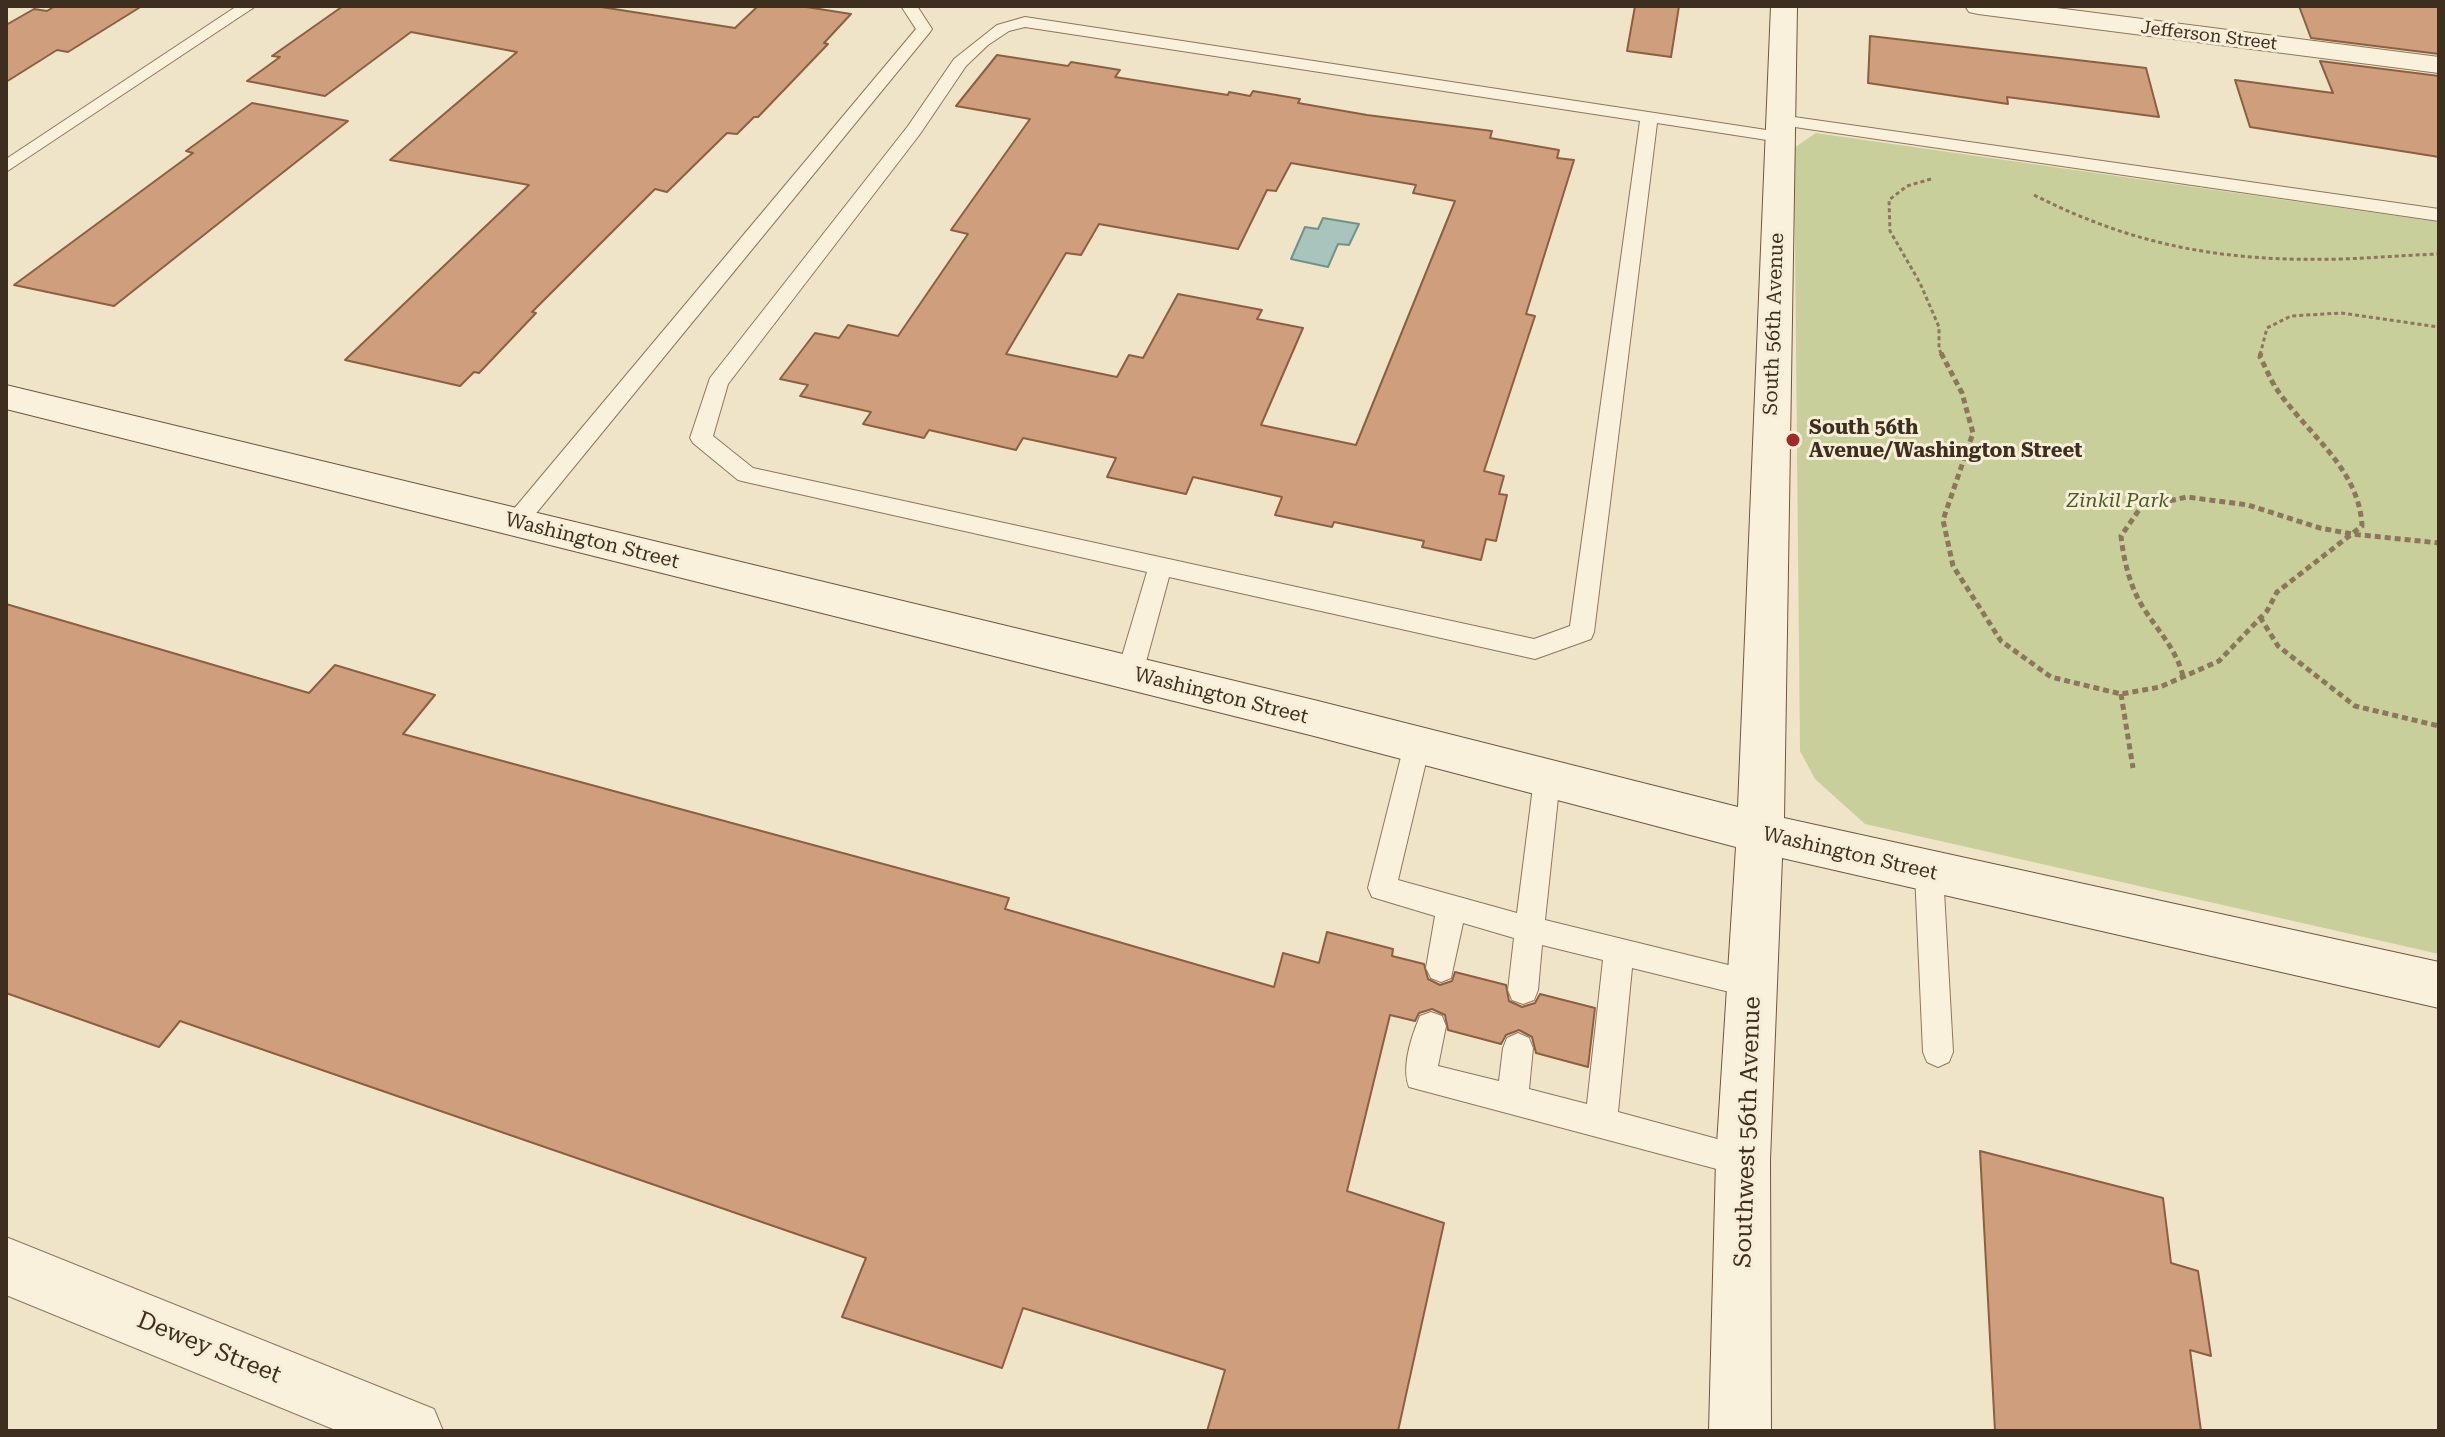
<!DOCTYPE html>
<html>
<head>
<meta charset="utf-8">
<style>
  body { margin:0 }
  #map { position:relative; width:2445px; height:1437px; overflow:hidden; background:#f0e4c8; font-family:"Roboto Serif",serif }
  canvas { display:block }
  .frame { position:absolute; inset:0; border:8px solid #3d2e20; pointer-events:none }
</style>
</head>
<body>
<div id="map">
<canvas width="2445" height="1437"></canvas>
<div class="frame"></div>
</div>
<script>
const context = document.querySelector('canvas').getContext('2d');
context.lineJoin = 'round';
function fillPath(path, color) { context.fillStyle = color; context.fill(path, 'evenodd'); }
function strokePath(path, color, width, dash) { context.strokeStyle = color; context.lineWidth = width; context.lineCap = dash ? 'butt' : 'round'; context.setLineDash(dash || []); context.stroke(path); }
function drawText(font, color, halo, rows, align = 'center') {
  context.font = font + ' "Roboto Serif",serif'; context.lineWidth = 6; context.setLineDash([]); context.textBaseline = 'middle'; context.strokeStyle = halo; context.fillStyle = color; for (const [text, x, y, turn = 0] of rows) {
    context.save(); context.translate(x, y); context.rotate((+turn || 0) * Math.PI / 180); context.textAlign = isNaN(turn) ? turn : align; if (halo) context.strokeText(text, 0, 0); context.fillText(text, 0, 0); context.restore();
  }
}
const green = new Path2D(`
  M1816,133L2439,222V954L1865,824L1815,779L1800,751L1794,148Z`);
const water = new Path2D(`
  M1323,218L1359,224L1349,245L1338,244L1328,267L1291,259L1305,227L1318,229Z`);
const building = new Path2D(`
  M55,6H142L68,52L57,50L6,82V25L34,9L47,11Z
  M343,6H595L735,28L758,6H800L851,14L824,43L828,44L758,117H754L737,134L727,133L667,192L655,189L532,312L536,313L479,373L474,372L460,386L345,360L529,185L390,160L517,52L411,32L325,96L247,81L280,57L272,56Z
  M1635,6H1679L1671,57L1627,51Z
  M2299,6H2439V54L2311,38Z
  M1870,36L2146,68L2159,117L2007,97L2008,104L1868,83Z
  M997,55L1068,66L1071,62L1120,70L1115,77L1228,95L1229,92L1250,96L1253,91L1300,99L1298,103L1367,115L1492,131L1490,138L1559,150L1557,158L1574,160L1526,314L1535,316L1484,471L1504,476L1499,494L1507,495L1496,541L1486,539L1481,560L1422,547L1424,541L1334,522L1332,527L1275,515L1282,497L1193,477L1186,494L1107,477L1116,458L1023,438L1016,450L929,430L924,438L863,424L871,412L800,396L808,385L780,379L815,333L839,338L848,325L898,336L968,234L951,230L1030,119L956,106ZM1291,163L1416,185L1413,193L1455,201L1356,445L1261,425L1303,328L1257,319L1262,310L1178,294L1143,358L1129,355L1117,377L1006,354L1066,253L1081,255L1099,224L1238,249L1267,190L1276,191Z
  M2320,61L2439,76V157L2250,127L2235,80L2333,93Z
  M252,103L348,121L114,306L14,285L193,153L186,151Z
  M6,604L309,693L335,665L435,695L403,734L1009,898L1005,909L1274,987L1283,953L1319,963L1327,932L1393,949L1392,956L1424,964L1428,979L1440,985L1452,981L1455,972L1506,985L1509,1001L1522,1007L1535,1003L1540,994L1595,1008L1588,1067L1536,1053L1532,1037L1519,1030L1506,1035L1501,1044L1448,1030L1445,1015L1432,1009L1419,1013L1415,1021L1390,1015L1347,1191L1444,1223L1398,1431H1207L1225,1370L1023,1308L1002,1368L842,1317L866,1258L180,1021L159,1047L6,993Z
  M1980,1151L2163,1198L2171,1263L2198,1271L2211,1356L2190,1350L2201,1431H1995Z`);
const pathFar1 = new Path2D(`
  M1931,179L1907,186L1889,200L1890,231L1920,283L1939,327V349L1942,355
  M2034,195C2137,247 2226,262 2341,259C2374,258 2406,255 2439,254
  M2260,355L2267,328L2291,316L2341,313L2439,327`);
const path = new Path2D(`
  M1941,353L1962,393L1973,433L1943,520L1953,566L2001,641L2051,677L2121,694L2160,687L2219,661L2267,611L2277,592L2362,526C2359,466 2304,432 2274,385C2269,376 2265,366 2260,357L2261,353
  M2260,617L2278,646L2355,706L2439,726
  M2183,676C2176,649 2159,632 2144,609C2130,587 2124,562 2121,536L2141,507L2187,497L2248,505L2320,528L2352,534L2439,543
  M2121,694L2133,768`);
const lane = new Path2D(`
  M237,6H256L6,172V159Z
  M901,6H917L932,29L930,32L524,528L516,530L508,528L504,522L508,516L916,29Z
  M1025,17L1786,133L1789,137L1780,142L1657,123L1594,632L1591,639L1535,659L1169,577L1143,673L1139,680L1130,683L1121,680L1117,673L1147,572L746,482L738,480L693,443L690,438L710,378L908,126L954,59L997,25ZM1025,27L1640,121L1570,626L1534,639L753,468L713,436L728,384L920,134L966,66L988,45L1009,31Z
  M1780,115L2439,209V221L1774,124L1771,120L1774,116Z
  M1417,734L1426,737L1430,745L1398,880L1517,913L1534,779L1538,771L1547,768L1556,771L1560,779L1545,920L1765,974L1769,984L1765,994L1754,998L1632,968L1618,1112L1754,1149L1759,1160L1754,1171L1743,1176L1409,1087C1401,1067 1412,1035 1420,1016L1431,1012L1442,1016L1446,1026L1438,1066L1499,1081L1503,1048L1507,1038L1518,1033L1529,1038L1533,1048L1529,1089L1587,1104L1603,960L1542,945L1538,990L1534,1000L1523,1004L1512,1000L1508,990L1514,938L1463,923L1451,978L1441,982L1431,978L1426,968L1435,916L1372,897L1368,888L1404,745L1408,737Z
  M1929,861L1939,864L1943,873L1953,1052L1949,1062L1938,1067L1927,1062L1923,1052L1915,873L1919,864Z`);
const street = new Path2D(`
  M1965,6H2041L2439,57V73L1978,14L1969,12Z
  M6,1237L434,1409L443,1431H338L6,1295Z`);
const secondary = new Path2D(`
  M1771,6H1797L1784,818L2439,962V1008L1782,858L1770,1160L1771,1431H1709L1716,1160L1736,847L1314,736L6,409V385L1314,700L1738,807Z`);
const markers = [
  [1793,440,8,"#9e2a2b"]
];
const farStreetnames = [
  ["Jefferson Street",2209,36,7]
];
const streetNames = [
  ["South 56th Avenue",1774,324,-88],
  ["Washington Street",592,541,14],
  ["Washington Street",1221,696,14],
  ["Washington Street",1850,854,13]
];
const poiNames = [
  ["South 56th",1809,428],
  ["Avenue/Washington Street",1809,451]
];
const parkNames = [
  ["Zinkil Park",2118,501]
];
const nearStreetnames = [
  ["Southwest 56th Avenue",1748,1132,-88],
  ["Dewey Street",209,1348,22]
];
fillPath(green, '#c9cf9b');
fillPath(water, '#a9c4bc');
strokePath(water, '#6f938a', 2);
fillPath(building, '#cf9f7d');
strokePath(building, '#8d5f41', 2);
strokePath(lane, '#8d765c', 2);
strokePath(street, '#8d765c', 2);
strokePath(secondary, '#6f573f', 2);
strokePath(pathFar1, '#8d765c', 3, [4, 3]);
strokePath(path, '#8d765c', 5, [6, 4]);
fillPath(lane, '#faf1dc');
fillPath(street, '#faf1dc');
fillPath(secondary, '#faf1dc');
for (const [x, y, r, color] of markers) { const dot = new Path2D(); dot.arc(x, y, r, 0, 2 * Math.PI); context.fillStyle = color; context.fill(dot); strokePath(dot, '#f7eed8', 3); }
drawText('18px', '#3d2e20', '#f7eed8', farStreetnames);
drawText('20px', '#3d2e20', '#f7eed8', streetNames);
drawText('bold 20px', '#3d2e20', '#f7eed8', poiNames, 'left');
drawText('italic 20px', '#4d5a26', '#f7eed8', parkNames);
drawText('24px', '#3d2e20', '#f7eed8', nearStreetnames);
</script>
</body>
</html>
